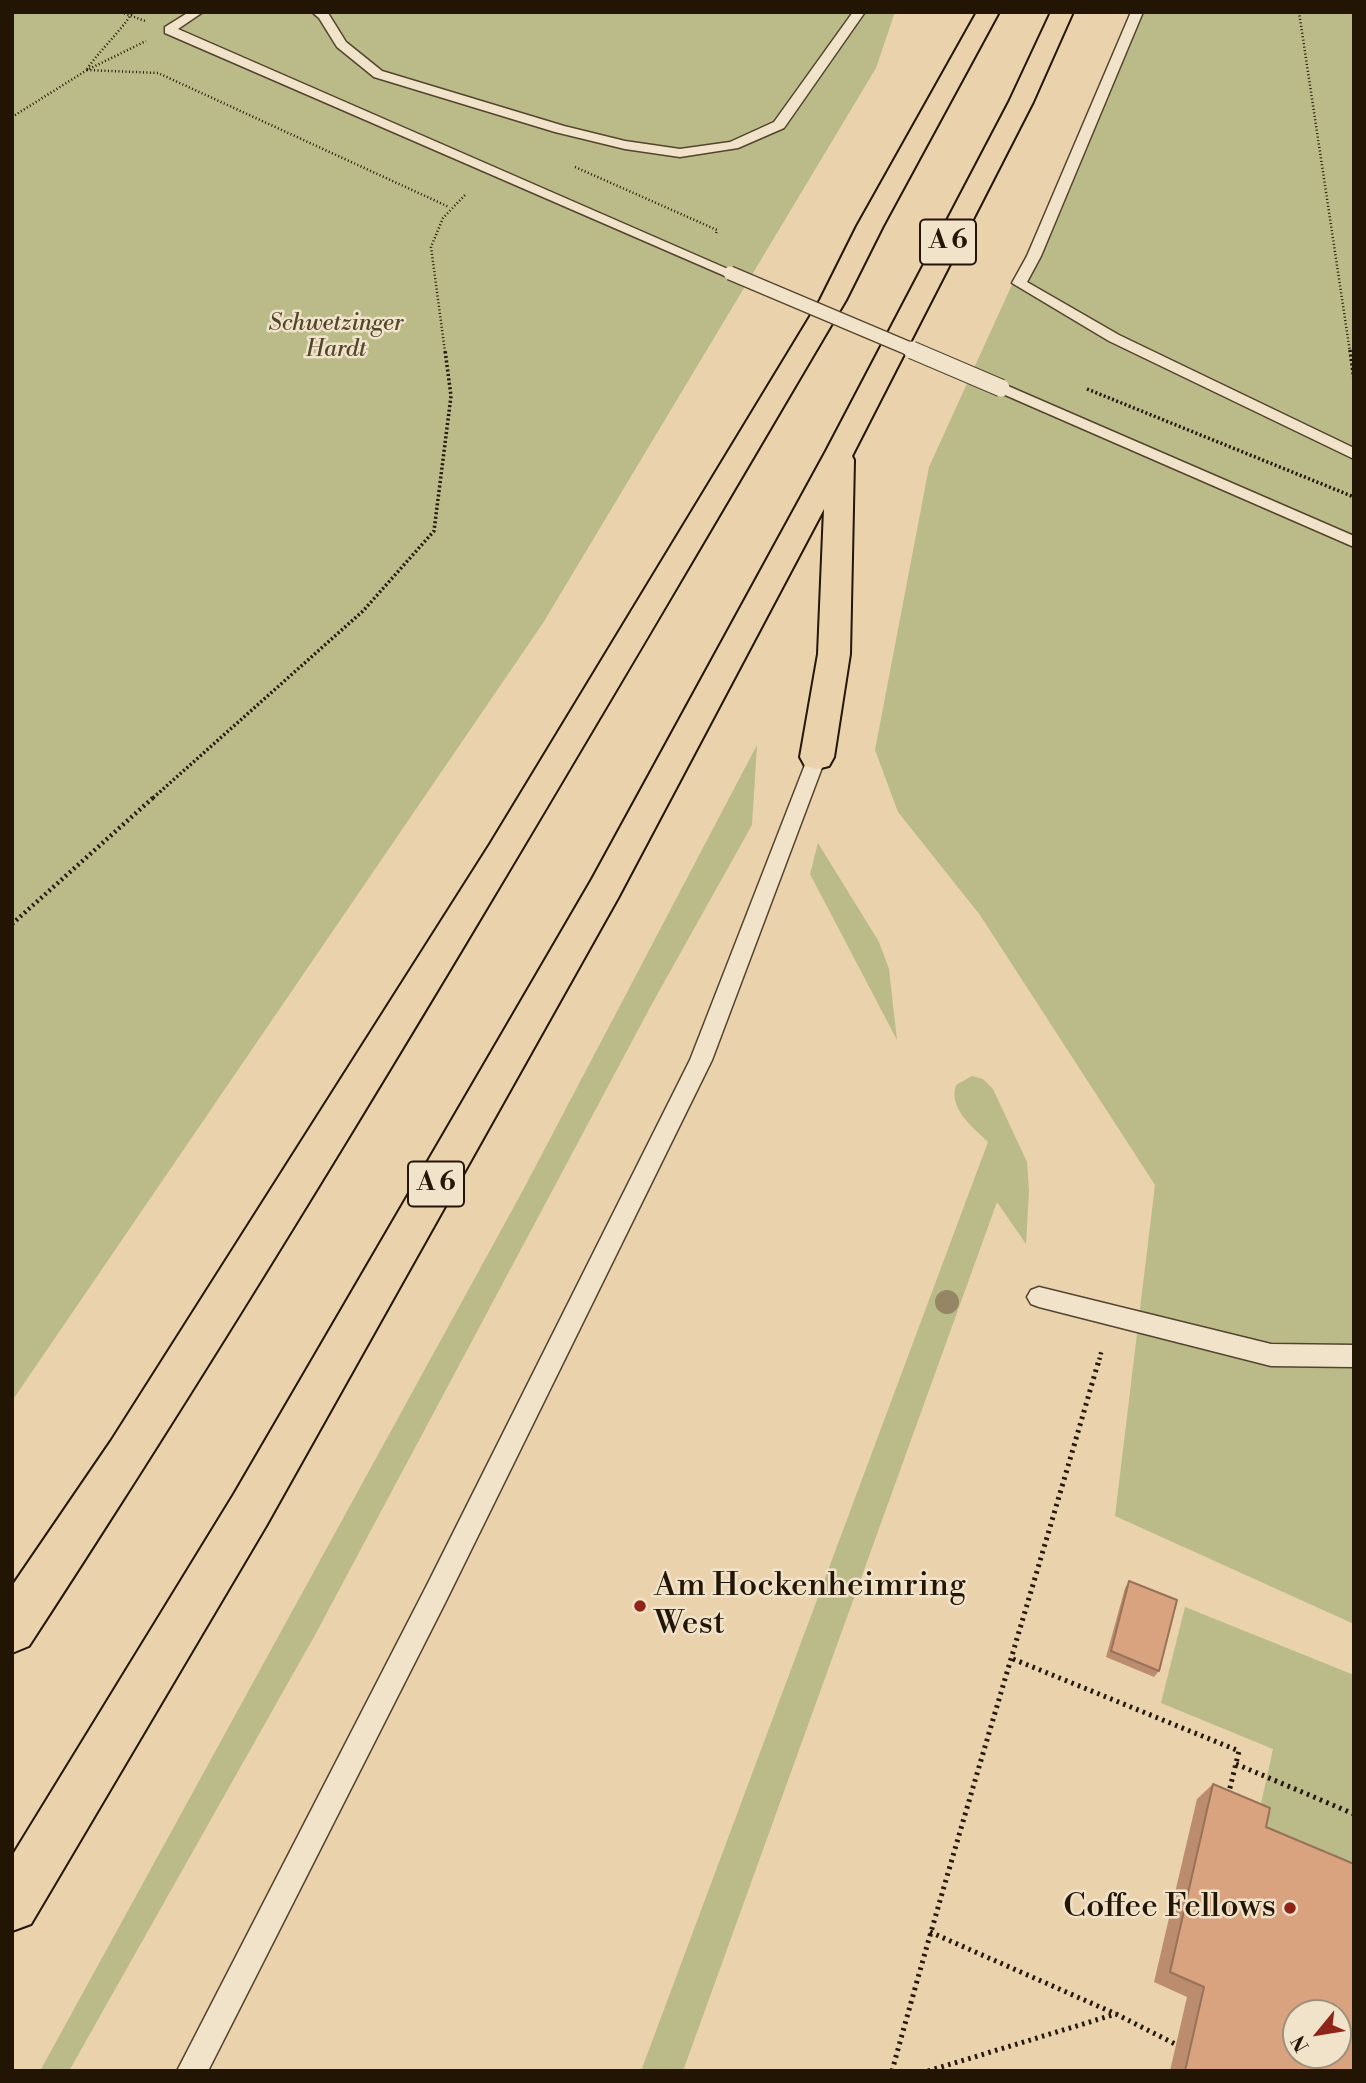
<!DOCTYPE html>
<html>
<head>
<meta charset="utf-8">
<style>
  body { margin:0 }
  #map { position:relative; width:1366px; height:2083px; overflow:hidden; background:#ead2ad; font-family:"Libre Bodoni",serif }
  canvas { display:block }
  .frame { position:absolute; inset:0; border:14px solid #221504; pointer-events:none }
  .north { position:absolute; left:1282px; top:1999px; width:70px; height:70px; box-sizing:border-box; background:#f1e2ca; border:2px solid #9e907b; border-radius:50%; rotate:240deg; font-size:19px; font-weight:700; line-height:28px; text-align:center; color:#221504 }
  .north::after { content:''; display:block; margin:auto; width:24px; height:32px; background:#8f2418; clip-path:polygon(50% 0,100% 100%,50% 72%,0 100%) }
</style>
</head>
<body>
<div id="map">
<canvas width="1366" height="2083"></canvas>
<div class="frame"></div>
<div class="north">N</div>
</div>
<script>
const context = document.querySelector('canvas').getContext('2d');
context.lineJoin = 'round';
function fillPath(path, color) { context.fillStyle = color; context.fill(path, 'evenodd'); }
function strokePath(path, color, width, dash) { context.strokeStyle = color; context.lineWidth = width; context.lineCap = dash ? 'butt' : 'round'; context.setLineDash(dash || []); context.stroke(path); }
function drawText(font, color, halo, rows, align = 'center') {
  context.font = font + ' "Libre Bodoni",serif'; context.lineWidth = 5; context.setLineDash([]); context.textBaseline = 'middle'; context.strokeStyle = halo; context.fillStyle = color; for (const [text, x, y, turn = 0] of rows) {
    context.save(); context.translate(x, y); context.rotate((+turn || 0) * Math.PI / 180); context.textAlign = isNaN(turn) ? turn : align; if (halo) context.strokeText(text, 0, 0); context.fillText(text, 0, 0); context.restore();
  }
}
const green = new Path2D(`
  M12,12H895L876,68L543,623L12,1401Z
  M1136,12H1354V1624L1115,1516L1155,1185L980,915L898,812L875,750L929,467Z
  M757,745L752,825L653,1002L315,1635L69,2071H40L522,1192Z
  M818,843L879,942L889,969L897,1040L810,874Z
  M972,1076L983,1079L993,1089L1027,1162L1029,1191L1026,1244L997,1202L683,2071H641L988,1142C973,1127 948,1109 956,1085Z
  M1185,1607L1354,1675V1874L1255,1831L1273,1749L1161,1703Z`);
const pathFar3 = new Path2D(`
  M121,12L145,21
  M1299,12L1350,352
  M87,69C101,49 119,33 133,12
  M87,70L158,73L449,207
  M12,117L87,70L146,41
  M575,167L717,230L716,234
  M445,352L431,247L443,218L465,195`);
const pathFar2 = new Path2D(`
  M1350,350L1354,380
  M1087,389L1354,497
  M153,798L363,611L434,531L451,396L445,350`);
const pathFar1 = new Path2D(`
  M12,924L155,796
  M1098,1365L1102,1349`);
const path = new Path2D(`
  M1013,1659L1239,1751L1228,1796
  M1236,1764L1354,1814
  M930,1932L1116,2014L1177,2045
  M892,2071C957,1834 1030,1599 1098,1363
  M928,2071L1116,2014`);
const lane = new Path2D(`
  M189,12H203L178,29L737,273L730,277L725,276L165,33V27Z
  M312,12L328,13L346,42L382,71L564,126L625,141L680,149L730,142L774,122L853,12H865L784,128L738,148L680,157L625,149L555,132L374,77L337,47L319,18Z
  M1131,12H1143L1041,256L1027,282L1119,335L1354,448V459L1109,341L1012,283L1027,256Z
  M1001,383L1354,536V547L996,391L993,388L996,385Z
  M817,750L824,752L826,757L712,1060L445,1603L208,2071H177L427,1585L690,1060L808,757L810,752Z
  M1039,1287L1271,1344L1354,1345V1367L1271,1366L1039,1307L1031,1304L1027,1297L1031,1290Z`);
const highway = new Path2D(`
  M977,12H999L883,226L846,300C580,752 316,1206 29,1646L12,1653V1586L111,1441L490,844L820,300L857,226Z
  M1051,12H1073L1033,102L852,456L854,460L850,654L834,757L829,766L817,769L805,766L800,757L818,654L824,509L618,898L266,1526L31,1924L12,1931V1856L234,1494L592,879L826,451L1009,102Z`);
const laneBridgeFar1 = new Path2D(`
  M730,273L917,352`);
const laneBridge = new Path2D(`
  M912,350L1001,388`);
const trees = [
  [947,1302]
];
const wall = new Path2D(`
  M1129,1581L1159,1671L1154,1677L1106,1657L1125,1588Z
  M1213,1784L1266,1827L1354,2071H1170L1187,1997L1154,1982L1197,1799Z`);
const building = new Path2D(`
  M1129,1581L1177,1600L1159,1671L1111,1651Z
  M1213,1784L1270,1808L1266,1827L1354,1864V2071H1185L1204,1987L1170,1972ZM1296,2013H1338V2055H1296Z`);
const markers = [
  [640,1606,7,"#8f2418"],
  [1290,1908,7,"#8f2418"]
];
const farParknames = [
  ["Schwetzinger",336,324],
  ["Hardt",336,350]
];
const shields = [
  [948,242,56],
  [436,1184,56]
];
const shieldNames = [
  ["A 6",948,242],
  ["A 6",436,1184]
];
const nearPoinames = [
  ["Am Hockenheimring",654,1587],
  ["West",654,1625],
  ["Coffee Fellows",1276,1908,"right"]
];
fillPath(green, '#babb88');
strokePath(lane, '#54442e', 3);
strokePath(highway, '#221504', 4);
strokePath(pathFar3, '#221504', 2.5, [1, 2.5]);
strokePath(pathFar2, '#221504', 3.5, [2, 2.5]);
strokePath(pathFar1, '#221504', 4.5, [2, 3.5]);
strokePath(path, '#221504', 5, [2.5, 4.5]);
fillPath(lane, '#f1e2ca');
fillPath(highway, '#ead2ad');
strokePath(laneBridgeFar1, '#54442e', 16, []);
strokePath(laneBridge, '#54442e', 19, []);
strokePath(laneBridgeFar1, '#f1e2ca', 13);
strokePath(laneBridge, '#f1e2ca', 17);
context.fillStyle = '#958666';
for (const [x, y] of trees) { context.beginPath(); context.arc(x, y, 12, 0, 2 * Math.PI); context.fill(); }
fillPath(wall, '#bb8c6d');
fillPath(building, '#d9a37f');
strokePath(building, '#987259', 2);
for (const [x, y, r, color] of markers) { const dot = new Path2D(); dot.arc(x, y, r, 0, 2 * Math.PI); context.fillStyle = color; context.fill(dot); strokePath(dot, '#f1e2ca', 2.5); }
drawText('italic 23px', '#50472c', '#f1e2ca', farParknames);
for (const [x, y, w] of shields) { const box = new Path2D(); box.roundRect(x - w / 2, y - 22.5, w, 45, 5); context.fillStyle = '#f1e2ca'; context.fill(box); strokePath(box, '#221504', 2); }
drawText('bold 26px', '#221504', null, shieldNames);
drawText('33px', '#221504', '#f1e2ca', nearPoinames, 'left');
</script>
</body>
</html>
